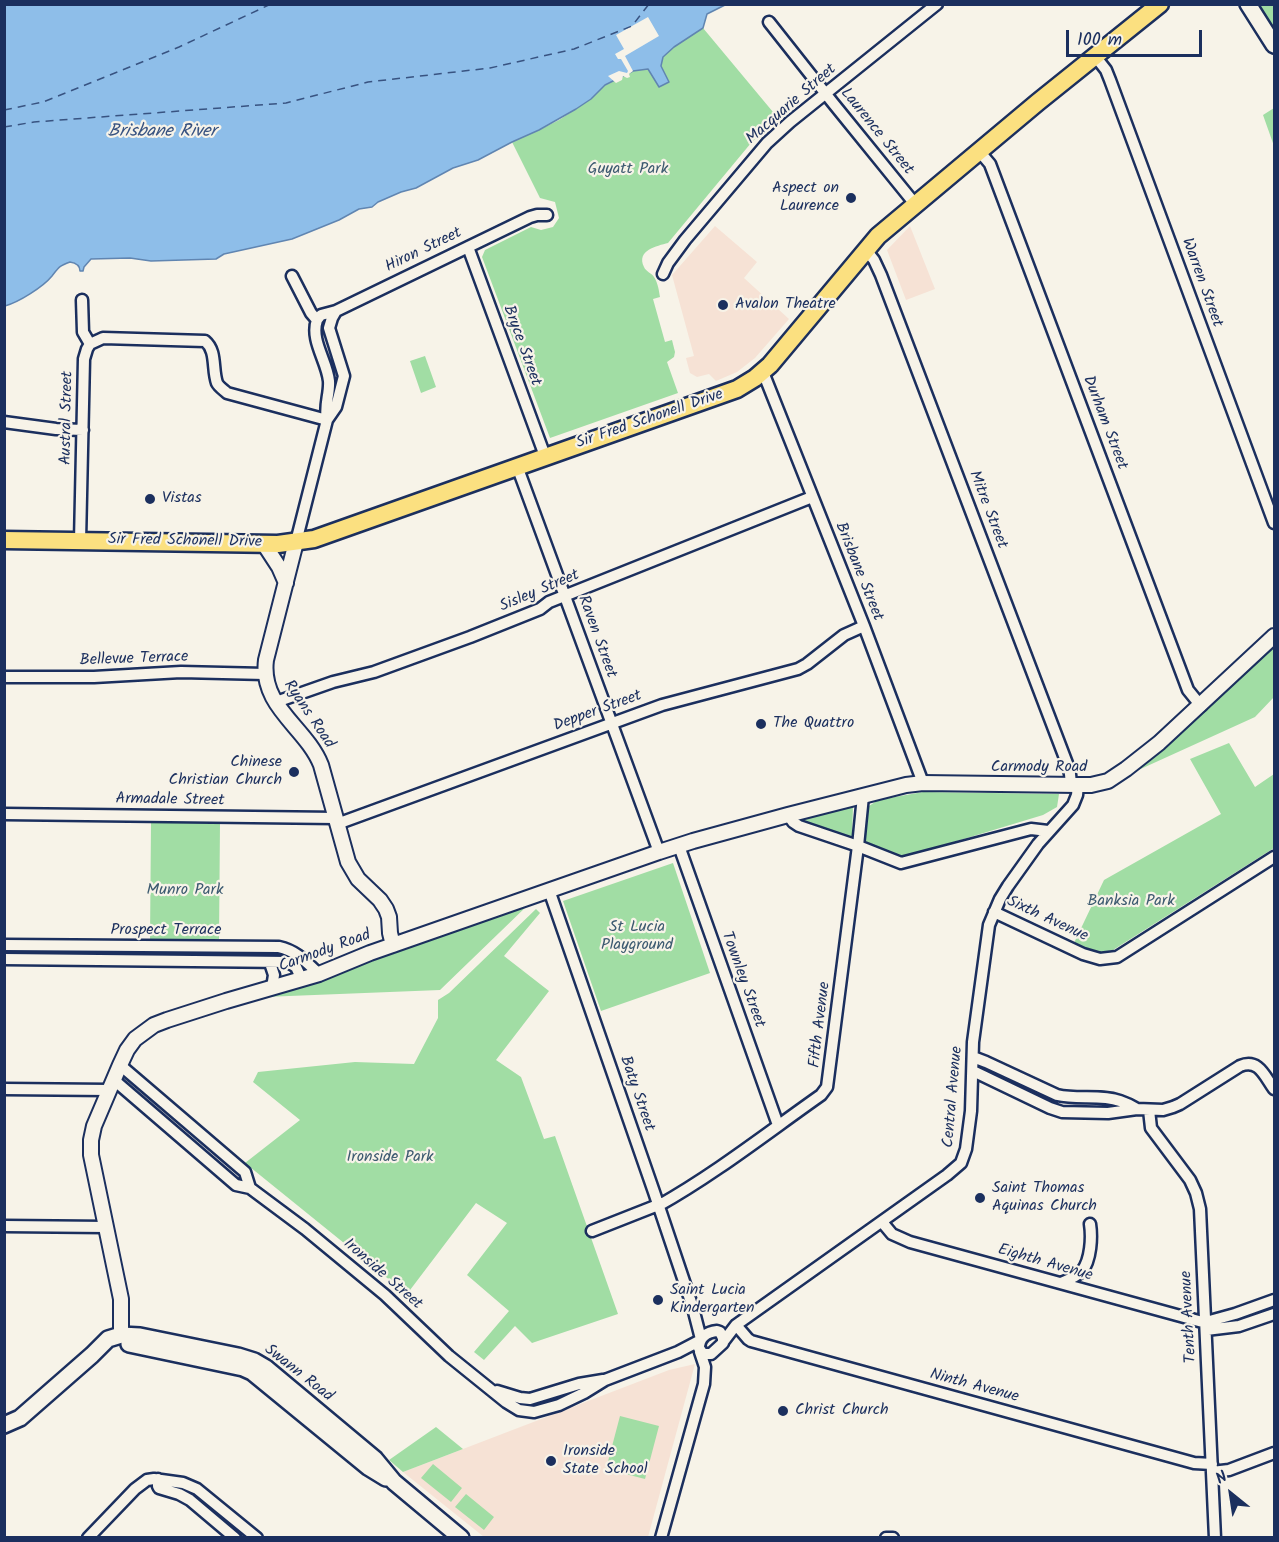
<!DOCTYPE html>
<html>
<head>
<meta charset="utf-8">
<style>
  body { margin:0 }
  #map { position:relative; width:1279px; height:1542px; overflow:hidden; background:#f7f3e8; font-family:Kalam,sans-serif }
  canvas { display:block }
  .frame { position:absolute; inset:0; border:6px solid #1b2f5e; pointer-events:none }
  .north { position:absolute; left:1201px; top:1464px; width:60px; height:60px; -webkit-text-stroke:4px #f7f3e8; paint-order:stroke; rotate:330deg; font-size:16px; font-weight:700; line-height:24px; text-align:center; color:#1b2f5e }
  .north::after { content:''; display:block; margin:auto; width:21px; height:27px; background:#1b2f5e; clip-path:polygon(50% 0,100% 100%,50% 72%,0 100%) }
  .scale { position:absolute; left:1066px; top:30px; width:136px; height:27px; box-sizing:border-box; border:3px solid #1b2f5e; border-top:0; padding-left:8px; font-size:18px; line-height:21px; white-space:nowrap; color:#1b2f5e; -webkit-text-stroke:4px #f7f3e8; paint-order:stroke }
</style>
</head>
<body>
<div id="map">
<canvas width="1279" height="1542"></canvas>
<div class="frame"></div>
<div class="north">N</div>
<div class="scale">100 m</div>
</div>
<script>
const context = document.querySelector('canvas').getContext('2d');
context.lineJoin = 'round';
function fillPath(path, color) { context.fillStyle = color; context.fill(path, 'evenodd'); }
function strokePath(path, color, width, dash) { context.strokeStyle = color; context.lineWidth = width; context.lineCap = dash ? 'butt' : 'round'; context.setLineDash(dash || []); context.stroke(path); }
function drawText(font, color, halo, rows, align = 'center') {
  context.font = font + ' Kalam,sans-serif'; context.lineWidth = 4.5; context.setLineDash([]); context.textBaseline = 'middle'; context.strokeStyle = halo; context.fillStyle = color; for (const [text, x, y, turn = 0] of rows) {
    context.save(); context.translate(x, y); context.rotate((+turn || 0) * Math.PI / 180); context.textAlign = isNaN(turn) ? turn : align; if (halo) context.strokeText(text, 0, 0); context.fillText(text, 0, 0); context.restore();
  }
}
const built = new Path2D(`
  M715,226L757,262L744,278L789,319L755,358L737,372L716,381L709,374L697,377L690,373L686,358L694,356L672,275Z
  M910,226L935,289L906,300L887,250Z
  M695,1364L648,1537H484L403,1472L669,1370Z`);
const green = new Path2D(`
  M1256,5H1274V31L1265,20Z
  M703,28L778,118L751,143L668,243C657,246 636,250 644,267C646,272 652,273 654,277C658,283 659,291 660,297L653,299L665,342L672,340L675,352L674,357L667,362L678,393L550,438L482,257L485,250L531,227L541,230L553,227L559,218L555,202L540,198L512,142L539,130L559,120L591,99L605,85L633,71L648,69L669,81C666,76 661,69 661,63C661,51 693,35 703,28Z
  M1274,108V146L1263,115Z
  M425,356L436,387L421,393L410,361Z
  M1274,647V697L1255,717L1134,772Z
  M1229,743L1255,787L1274,774V848L1113,950L1095,954L1074,943L1104,880L1221,814L1190,759Z
  M923,792L1059,794L1057,807L1043,815L901,858L863,842L869,806L878,800Z
  M853,806L852,837L802,822L809,817Z
  M151,823H220L219,939H150Z
  M673,863L710,973L601,1011L563,901Z
  M529,904L440,990L264,997Z
  M536,909L540,913L504,956L549,991L496,1060L521,1077L544,1139L555,1136L618,1314L532,1343L515,1326L484,1360L474,1352L509,1311L467,1275L507,1223L476,1203L407,1294L245,1163L300,1120L253,1082L258,1072L355,1062L414,1064L438,1018V1000L449,993Z
  M620,1416L659,1426L645,1479L606,1469Z
  M436,1427L463,1449L403,1472L389,1460Z
  M433,1464L462,1488L451,1502L421,1478Z
  M466,1494L494,1517L484,1530L455,1507Z`);
const water = new Path2D(`
  M5,5H725L707,14L703,28L674,47L663,57L661,66L669,82L659,87L648,69L633,71L605,85L591,99L576,109L539,130L512,142L478,160L453,168L416,188L401,192L378,202L372,207L359,209L339,220L292,239L224,254L216,259L151,261L130,258L91,259L84,267L83,271H80C80,265 76,263 70,262C59,266 59,267 52,276C43,287 19,302 5,306Z`);
const pier = new Path2D(`
  M648,17L659,36L625,56L633,71L629,74L630,77L627,78L623,76L622,80L616,83L608,76L619,71L627,73L628,71L621,59H618L615,54L624,49L616,35Z`);
const ferry = new Path2D(`
  M4,110L43,102L179,47L271,4
  M4,127L34,122L286,103L368,82L490,68L574,49L632,26L649,4`);
const minor = new Path2D(`
  M769,22L833,103L915,204
  M1095,56L1106,70L1110,80L1274,523
  M979,151L990,164L1188,690L1201,706
  M468,247L545,456
  M866,250L874,260L881,275L1068,766L1070,774L1071,785
  M663,274L668,263L685,240L767,143L790,122L937,4
  M292,276L311,313L317,320
  M82,300L83,332L90,344
  M317,320L321,315L336,311L530,217L537,215H547
  M90,344L103,338L205,341C217,351 212,369 217,383C219,387 224,390 227,393L327,420
  M763,372L864,626L923,783
  M327,420L336,407L344,376L329,328L332,318L336,311
  M4,422L56,429L83,430
  M517,466L659,852
  M80,541L84,359L87,349L90,344
  M296,542L327,420C324,405 330,394 329,381C327,361 310,340 317,320
  M4,677H94L181,672L265,674
  M276,702L333,682L374,672L470,637L540,609L549,602L812,497
  M4,814L336,818
  M788,815L793,822L799,826L858,846L901,863L1031,829L1048,831
  M337,824L662,705L798,669L807,664L844,635L864,626
  M679,846L778,1125
  M549,890L654,1192L693,1308L701,1339
  M994,912L1083,954L1100,959L1117,957L1274,857
  M4,945L279,947C297,951 306,962 319,974
  M4,959L288,962L296,967L302,980
  M270,963L274,975L272,988
  M973,1057L986,1062L1057,1095C1078,1100 1100,1094 1120,1101C1126,1103 1132,1106 1137,1109
  M120,1065L245,1172L250,1188
  M973,1071L1050,1108L1062,1112L1108,1113L1137,1109L1163,1110L1173,1107L1180,1104L1240,1066C1259,1058 1265,1077 1274,1089
  M114,1080L236,1185L250,1188L305,1229L385,1295L449,1356L506,1402L519,1410L534,1412L559,1405L584,1393L605,1380L678,1352L701,1340
  M4,1089L109,1090
  M1149,1110L1151,1128L1190,1180L1196,1193L1200,1209L1215,1538
  M658,1206C715,1174 767,1133 821,1095L827,1087L858,846L863,796
  M882,1222L892,1234L910,1242L1206,1323
  M4,1226L106,1227
  M592,1231L658,1205
  M1061,1283C1068,1280 1076,1277 1082,1271C1091,1260 1092,1237 1090,1224
  M1206,1322L1235,1314L1274,1300
  M736,1325L748,1339L751,1341L1194,1463L1212,1464
  M1206,1330L1239,1326L1274,1314
  M717,1331L720,1332L723,1338V1343L711,1354H703L699,1348C699,1337 707,1332 717,1331Z
  M723,1342L736,1325L947,1175L961,1163L966,1149L971,1111L973,1042L989,925L1000,899L1008,886L1038,844L1073,805L1077,795L1078,785
  M497,1391L520,1398L530,1399L579,1384L603,1380
  M1212,1472L1229,1470L1274,1453
  M158,1479V1486L159,1488L179,1494L190,1500L235,1538
  M88,1538L135,1489L147,1480L154,1479L183,1483L197,1489L257,1538
  M661,1538L704,1384L705,1367L700,1352
  M886,1538H893`);
const tertiary = new Path2D(`
  M296,542L266,660C260,707 306,727 321,765L348,862L358,879L380,900L386,909L389,917L390,933L393,945
  M264,544L279,567L286,583
  M121,1335V1299L91,1155V1140L94,1126L120,1065L127,1050L135,1039L154,1025L167,1020L226,1001L319,974L370,953L659,852L693,841L788,815L906,785L923,783L1078,785H1091L1108,781L1126,769L1159,743L1274,636`);
const secondary = new Path2D(`
  M1248,4L1274,45
  M129,1344L243,1368L252,1372L368,1467L386,1478
  M4,1425L20,1418L92,1355L108,1339L121,1335L140,1336L238,1356L254,1361L266,1368L375,1459L394,1482L461,1538`);
const primary = new Path2D(`
  M4,540L278,544L314,539L737,389L755,378L770,365L878,236L1038,102L1160,4`);
const markers = [
  [851,198,6,"#1b2f5e"],
  [723,305,6,"#1b2f5e"],
  [150,499,6,"#1b2f5e"],
  [761,724,6,"#1b2f5e"],
  [294,772,6,"#1b2f5e"],
  [980,1198,6,"#1b2f5e"],
  [658,1300,6,"#1b2f5e"],
  [783,1411,6,"#1b2f5e"],
  [551,1461,6,"#1b2f5e"]
];
const streetNames = [
  ["Macquarie Street",792,105,-41],
  ["Laurence Street",876,132,51],
  ["Hiron Street",424,251,-26],
  ["Warren Street",1201,283,70],
  ["Bryce Street",521,346,70],
  ["Austral Street",68,418,-89],
  ["Sir Fred Schonell Drive",650,420,-19],
  ["Durham Street",1104,423,69],
  ["Mitre Street",987,510,69],
  ["Sir Fred Schonell Drive",185,542,1],
  ["Brisbane Street",858,572,68],
  ["Sisley Street",540,592,-23],
  ["Raven Street",596,637,70],
  ["Bellevue Terrace",134,660,-2],
  ["Depper Street",598,712,-20],
  ["Ryans Road",308,715,56],
  ["Carmody Road",1039,768],
  ["Armadale Street",170,801,1],
  ["Sixth Avenue",1047,920,25],
  ["Prospect Terrace",166,931],
  ["Carmody Road",325,952,-20],
  ["Townley Street",742,980,70],
  ["Fifth Avenue",821,1025,-83],
  ["Baty Street",636,1094,71],
  ["Central Avenue",954,1097,-85],
  ["Eighth Avenue",1045,1264,16],
  ["Ironside Street",382,1275,41],
  ["Tenth Avenue",1190,1317,-93],
  ["Swann Road",298,1374,38],
  ["Ninth Avenue",974,1387,15]
];
const parkNames = [
  ["Guyatt Park",628,170],
  ["Munro Park",185,891],
  ["Banksia Park",1131,902],
  ["St Lucia",637,928],
  ["Playground",637,946],
  ["Ironside Park",390,1158]
];
const poiNames = [
  ["Aspect on",839,189,"right"],
  ["Laurence",839,207,"right"],
  ["Avalon Theatre",735,305],
  ["Vistas",162,499],
  ["The Quattro",773,724],
  ["Chinese",282,763,"right"],
  ["Christian Church",282,781,"right"],
  ["Saint Thomas",992,1189],
  ["Aquinas Church",992,1207],
  ["Saint Lucia",670,1291],
  ["Kindergarten",670,1309],
  ["Christ Church",795,1411],
  ["Ironside",563,1452],
  ["State School",563,1470]
];
const waterNames = [
  ["Brisbane River",162,133]
];
fillPath(built, '#f6e2d5');
fillPath(green, '#a1dda4');
fillPath(water, '#8ebee9');
strokePath(water, '#6085b1', 1.5);
fillPath(pier, '#f7f3e8');
strokePath(ferry, '#385381', 1.5, [8, 6]);
strokePath(minor, '#1b2f5e', 15);
strokePath(tertiary, '#1b2f5e', 18);
strokePath(secondary, '#1b2f5e', 20);
strokePath(primary, '#1b2f5e', 21);
strokePath(minor, '#f7f3e8', 10);
strokePath(tertiary, '#f7f3e8', 14);
strokePath(secondary, '#f7f3e8', 15);
strokePath(primary, '#fbe080', 16);
for (const [x, y, r, color] of markers) { const dot = new Path2D(); dot.arc(x, y, r, 0, 2 * Math.PI); context.fillStyle = color; context.fill(dot); strokePath(dot, '#f7f3e8', 2); }
drawText('16px', '#1b2f5e', '#f7f3e8', streetNames);
drawText('16px', '#3c5a70', '#f7f3e8', parkNames);
drawText('16px', '#1b2f5e', '#f7f3e8', poiNames, 'left');
drawText('italic 18px', '#385381', '#f7f3e8', waterNames);
</script>
</body>
</html>
